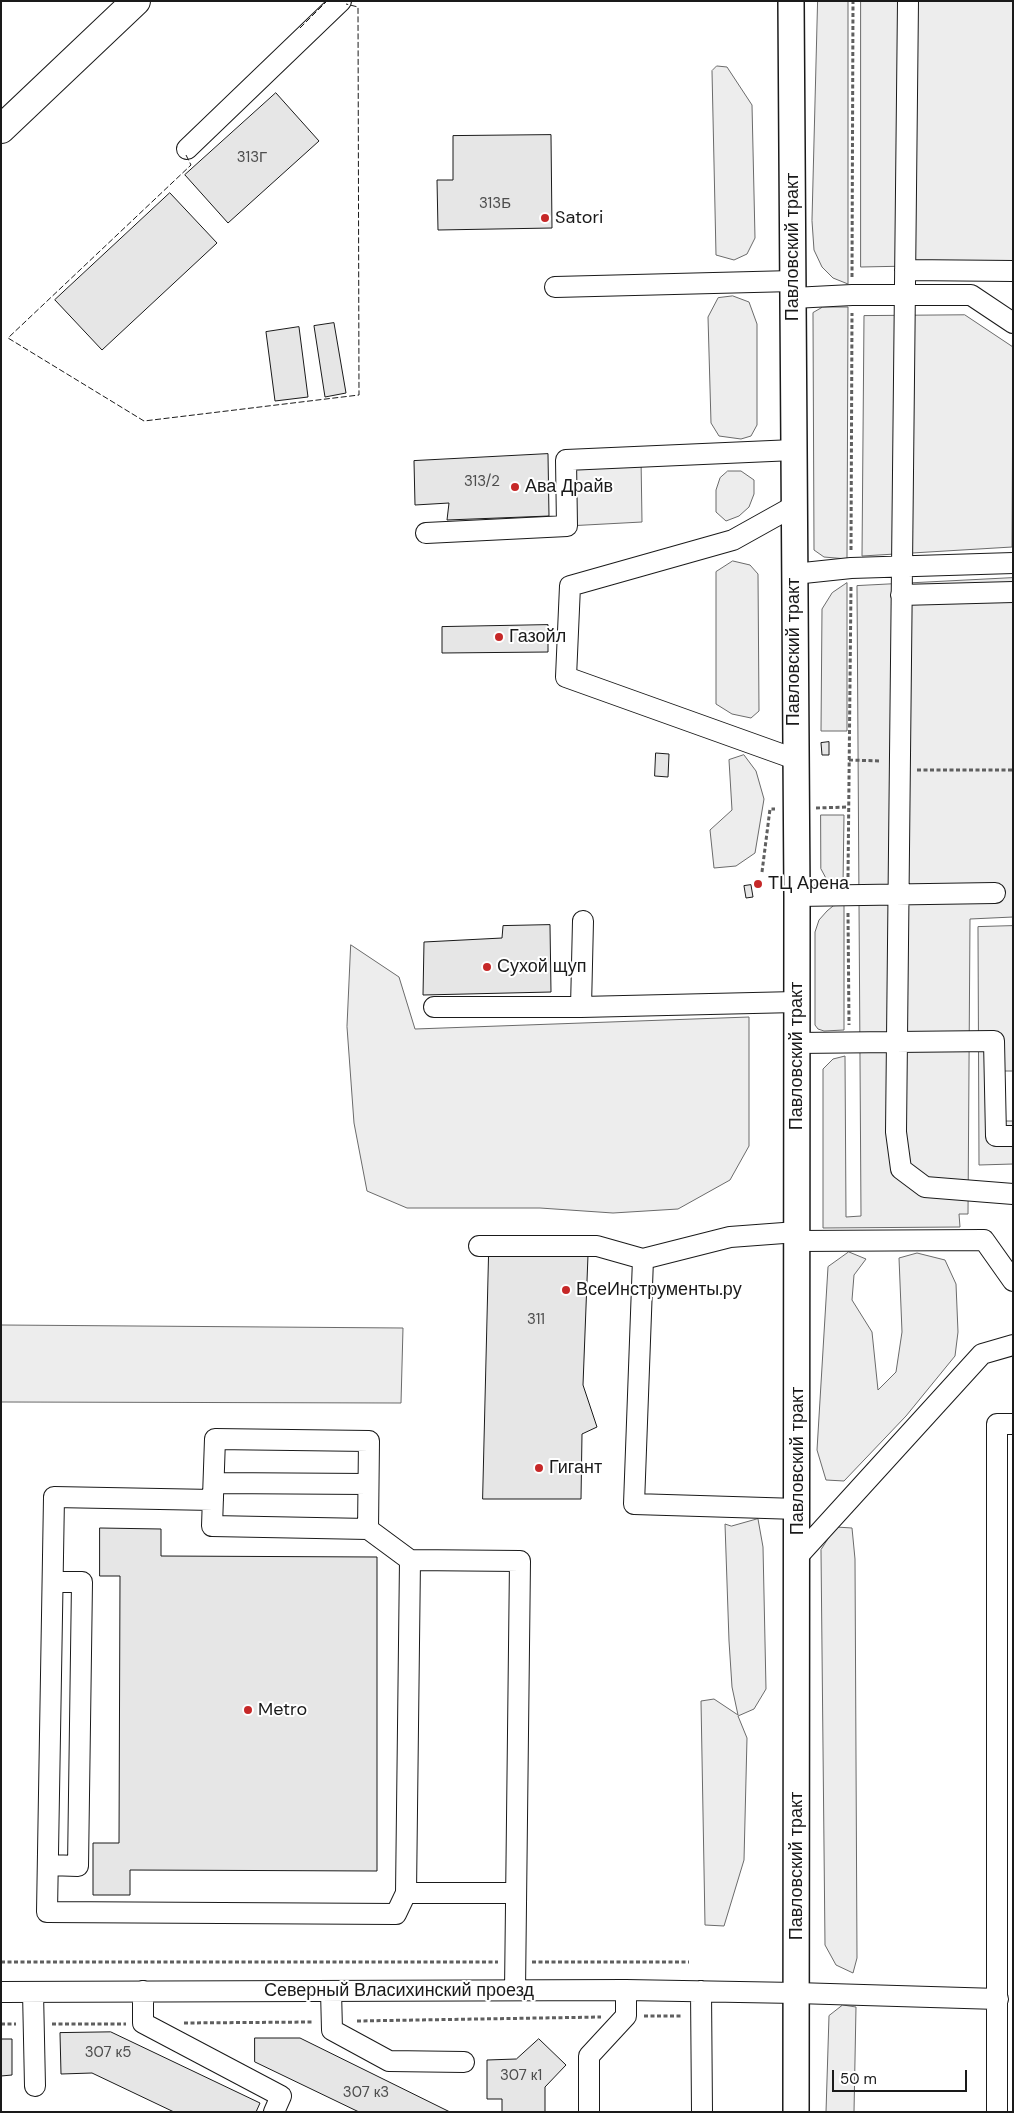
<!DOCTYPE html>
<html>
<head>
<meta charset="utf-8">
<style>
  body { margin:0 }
  #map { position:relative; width:1014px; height:2113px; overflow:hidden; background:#fff; font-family:"DM Sans",sans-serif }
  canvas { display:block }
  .frame { position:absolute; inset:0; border:2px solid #1a1a1a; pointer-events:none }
  .scale { position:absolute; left:832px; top:2070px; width:135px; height:22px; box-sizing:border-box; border:2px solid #1a1a1a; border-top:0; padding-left:6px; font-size:15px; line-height:18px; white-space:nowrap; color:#1a1a1a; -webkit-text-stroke:4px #fff; paint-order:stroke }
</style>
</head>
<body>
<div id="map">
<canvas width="1014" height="2113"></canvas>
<div class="frame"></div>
<div class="scale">50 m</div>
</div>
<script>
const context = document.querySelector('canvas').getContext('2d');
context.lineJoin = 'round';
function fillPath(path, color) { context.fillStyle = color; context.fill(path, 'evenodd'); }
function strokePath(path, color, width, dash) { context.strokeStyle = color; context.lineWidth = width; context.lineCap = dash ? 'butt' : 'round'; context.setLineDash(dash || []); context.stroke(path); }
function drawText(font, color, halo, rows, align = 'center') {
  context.font = font + ' "DM Sans",sans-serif'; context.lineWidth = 4; context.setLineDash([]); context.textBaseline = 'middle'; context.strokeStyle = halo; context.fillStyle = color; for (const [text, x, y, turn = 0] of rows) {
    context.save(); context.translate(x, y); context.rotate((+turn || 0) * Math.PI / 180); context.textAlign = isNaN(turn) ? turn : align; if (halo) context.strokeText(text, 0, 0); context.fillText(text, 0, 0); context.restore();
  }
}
const built = new Path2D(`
  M818,1H848V284L833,278L822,267L814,250L812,221Z
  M861,1H1013V264L861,267Z
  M717,66L727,67L752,105L755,238L747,254L734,260L716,255L712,71Z
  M733,296L749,302L757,324V425L751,436L741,439L719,436L711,423L708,317L718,298Z
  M823,307H848L847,559L824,557L814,550L813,313Z
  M965,315L1013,347L1012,547L862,556L864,316Z
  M641,457L642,522L567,526L566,460Z
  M728,471H741L754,480V494L749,507L739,516L726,521L716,512V490L720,478Z
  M733,561L750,565L758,574L759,711L751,718L732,714L716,704V572Z
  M1013,578V917L970,919L968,1214H959L960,1227L823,1228V1069L833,1059L845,1056L846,1217L861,1216L857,586Z
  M847,583V731H821L822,609L832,593Z
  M744,755L756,771L764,799L755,853L736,866L714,868L710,830L732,810L729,760Z
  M821,815H844L843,886L832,885L828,882L821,869Z
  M844,905V1030L824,1031L818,1029L815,1025V932L819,920L827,911L833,906Z
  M1013,926V1071H1002L1003,1121H1013V1164L979,1165L978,927Z
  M351,945L399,977L415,1029L749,1017V1146L730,1180L678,1209L613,1213L540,1208H407L367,1191L354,1123L347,1027Z
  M849,1252L866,1259L854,1275L852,1300L872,1332L878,1390L896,1372L902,1332L899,1258L917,1253L945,1260L956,1284L958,1332L955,1356L906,1416L844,1481L826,1480L817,1450L828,1267Z
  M1,1325L403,1328L401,1403L1,1402Z
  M758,1519L763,1547L766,1689L754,1709L738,1716L747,1738L744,1860L724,1926L705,1925L701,1701L714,1699L738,1715L732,1687L729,1641L725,1524L731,1526Z
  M836,1527L852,1528L855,1559L857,1958L853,1973L836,1965L825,1945L821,1550Z
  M843,2005L856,2007L854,2112H826L829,2016Z`);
const building = new Path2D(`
  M276,93L319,141L228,223L185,175Z
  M551,135L552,228L438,230L437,180H453V136Z
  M170,193L217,243L102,350L55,300Z
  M334,323L346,393L325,397L314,326Z
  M299,327L308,397L275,401L266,332Z
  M548,454L549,516L447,520L449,503L415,505L414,461Z
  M548,625V652L442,653V627Z
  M829,742V755H822L821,743Z
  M656,753L669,754L668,777L655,776Z
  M751,885L753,897L746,898L744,886Z
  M550,925L551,992L423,995L424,942L502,938L503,926Z
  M489,1253L588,1255L583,1385L597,1427L582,1434L581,1499H483Z
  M100,1528L161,1529V1556L377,1557V1871L130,1870V1895H93V1843H119L120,1576H100Z
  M111,2032L260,2103L256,2112H174L92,2073L61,2074L60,2033Z
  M255,2038H300L450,2112H359L255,2062Z
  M1,2039H12V2075L1,2076Z
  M539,2039L566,2065L545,2087V2112H502V2099H487V2060L516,2059Z`);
const path = new Path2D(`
  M852,277L853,1
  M851,550L852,313
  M849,760L881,761
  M917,770H1013
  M816,808L848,807
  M762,872L770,809H775
  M848,877L851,586
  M848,913L849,1025
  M1,1962H498
  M532,1962H689
  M644,2016H683
  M357,2021L601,2017
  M184,2023L313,2022
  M1,2024H16
  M52,2024H126`);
const minor = new Path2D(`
  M908,1L896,1132L901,1169L925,1187L1013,1194
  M187,149L341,1
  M905,270L1013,271
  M555,287L793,281
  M793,298L852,295H971L1013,323
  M794,506L733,540L570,586L566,677L795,759
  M426,533L567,526L566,460L794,450
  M794,574L851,568L1013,563
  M901,595L1013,592
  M797,896L995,893
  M434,1007H581L796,1002
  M581,1007L583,921
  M796,1043L994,1041L996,1136H1013
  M797,1241L984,1240L1013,1281
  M479,1246H597L643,1259L730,1237L797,1232
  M643,1259L634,1504L798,1509
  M214,1483L368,1484
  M213,1500L54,1497L47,1912L396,1914L406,1893
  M368,1529L212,1526L215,1439L369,1441L368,1529L410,1560
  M798,1556L982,1354L1013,1345
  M48,1865L78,1866L82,1582H53
  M515,1990L520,1561L410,1560L406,1893H516
  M143,1991V2023L281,2096L274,2112
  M331,1991L332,2030L389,2061L464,2062
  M701,1991L702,2112
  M1,1992L626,1990L796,1993L998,1999
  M33,1992L35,2086
  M589,2112V2056L626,2016V1990
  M997,2112V1424H1013`);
const major = new Path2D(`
  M791,1L797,896L796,2112`);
const highway = new Path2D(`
  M1,129L136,1`);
const fence = new Path2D(`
  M300,28L327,1
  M186,155L191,165L8,338L144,421L359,395L358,7L346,4`);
const markers = [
  [545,218,5,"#c62828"],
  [515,487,5,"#c62828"],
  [499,637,5,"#c62828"],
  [758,884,5,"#c62828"],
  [487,967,5,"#c62828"],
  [566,1290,5,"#c62828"],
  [539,1468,5,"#c62828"],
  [248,1710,5,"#c62828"]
];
const numberNames = [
  ["313Г",252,158],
  ["313Б",495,204],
  ["313/2",482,482],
  ["311",536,1320],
  ["307 к5",108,2053],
  ["307 к1",521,2076],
  ["307 к3",366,2093]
];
const poiNames = [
  ["Satori",555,218],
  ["Ава Драйв",525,487],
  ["Газойл",509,637],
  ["ТЦ Арена",768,884],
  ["Сухой щуп",497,967],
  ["ВсеИнструменты.ру",576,1290],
  ["Гигант",549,1468],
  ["Metro",258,1710]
];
const streetNames = [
  ["Павловский тракт",793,247,-90],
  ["Павловский тракт",794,652,-90],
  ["Павловский тракт",797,1056,-90],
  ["Павловский тракт",798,1461,-90],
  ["Павловский тракт",797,1866,-90],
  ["Северный Власихинский проезд",399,1991]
];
fillPath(built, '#ededed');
strokePath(built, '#6a6a6a', 1);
fillPath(building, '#e6e6e6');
strokePath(building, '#1a1a1a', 1);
strokePath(minor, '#1a1a1a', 22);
strokePath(major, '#1a1a1a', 28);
strokePath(highway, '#1a1a1a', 30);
strokePath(path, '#5f5f5f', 3, [4, 2.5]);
strokePath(minor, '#fff', 20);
strokePath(major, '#fff', 25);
strokePath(highway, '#fff', 28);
strokePath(fence, '#1a1a1a', 1, [6, 2.5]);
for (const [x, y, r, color] of markers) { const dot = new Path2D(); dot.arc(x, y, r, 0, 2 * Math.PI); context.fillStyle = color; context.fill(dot); strokePath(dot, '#fff', 2); }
drawText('15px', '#4d4d4d', null, numberNames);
drawText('18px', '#1a1a1a', '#fff', poiNames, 'left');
drawText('18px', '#1a1a1a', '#fff', streetNames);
</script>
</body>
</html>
